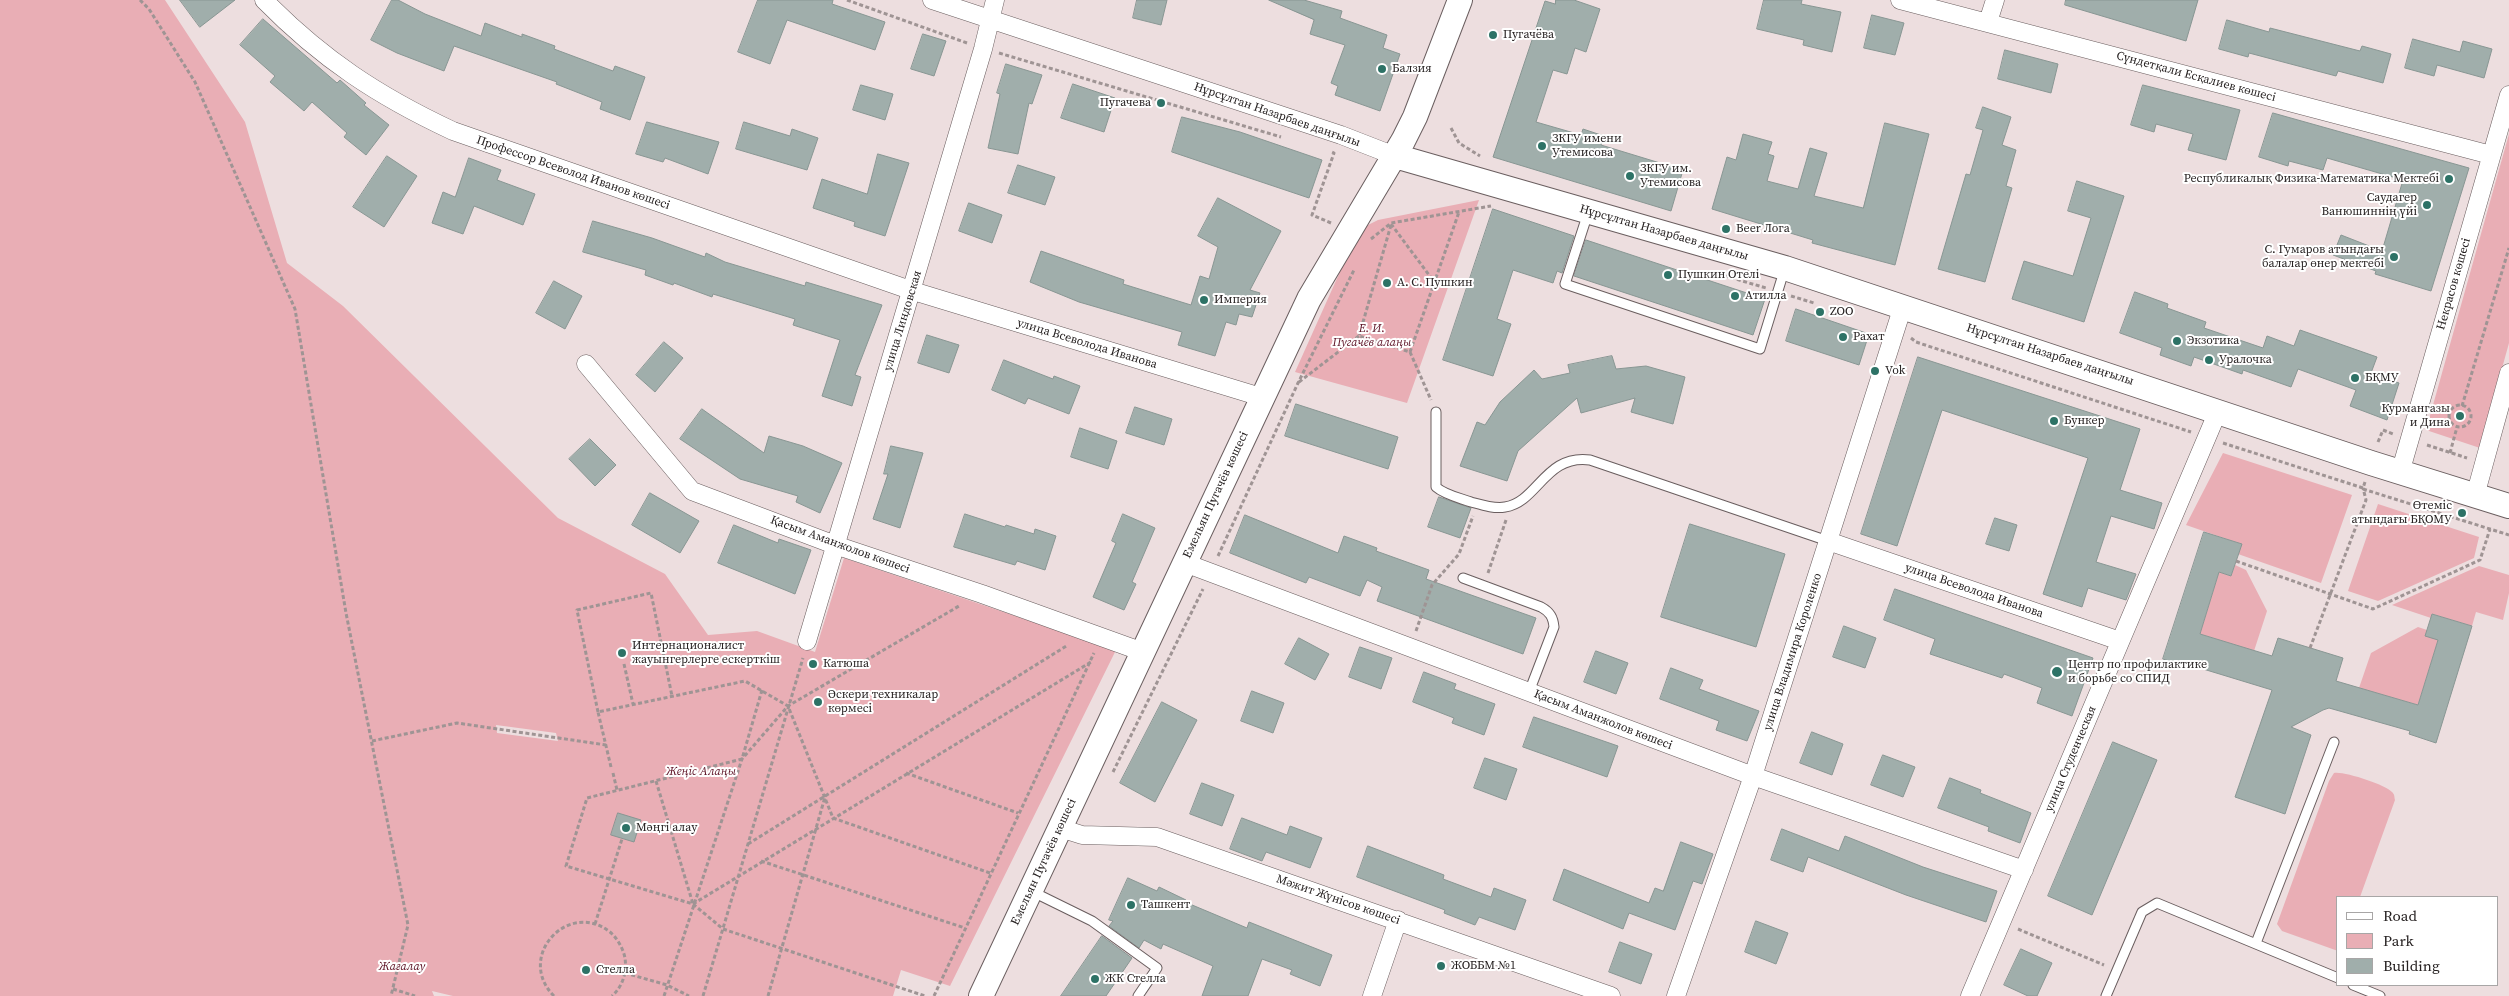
<!DOCTYPE html>
<html>
<head>
<meta charset="utf-8">
<style>
  body { margin:0 }
  #map { position:relative; width:2509px; height:996px; overflow:hidden; background:#eddedf; font-family:"Source Serif 4",serif }
  canvas { display:block }
  .legend { position:absolute; left:2336px; top:896px; width:162px; height:90px; box-sizing:border-box; background:#fff; border:1px solid #a8a6a6; margin:0; padding:6px 9px; list-style:none; font-size:15px; color:#262121 }
  .legend li { display:flex; align-items:center; gap:10px; height:25px }
  .legend b { width:25px; border:1px solid #a8a6a6 }
</style>
</head>
<body>
<div id="map">
<canvas width="2509" height="996"></canvas>
<ul class="legend">
<li><b style="height:6px;background:#fff"></b>Road</li>
<li><b style="height:14px;background:#e9aeb5"></b>Park</li>
<li><b style="height:14px;background:#a0aeab"></b>Building</li>
</ul>
</div>
<script>
const context = document.querySelector('canvas').getContext('2d');
context.lineJoin = 'round';
function fillPath(path, color) { context.fillStyle = color; context.fill(path, 'evenodd'); }
function strokePath(path, color, width, dash) { context.strokeStyle = color; context.lineWidth = width; context.lineCap = dash ? 'butt' : 'round'; context.setLineDash(dash || []); context.stroke(path); }
function drawText(font, color, halo, rows, align = 'center') {
  context.font = font + ' "Source Serif 4",serif'; context.lineWidth = 4; context.setLineDash([]); context.textBaseline = 'middle'; context.strokeStyle = halo; context.fillStyle = color; for (const [text, x, y, turn = 0] of rows) {
    context.save(); context.translate(x, y); context.rotate((+turn || 0) * Math.PI / 180); context.textAlign = isNaN(turn) ? turn : align; if (halo) context.strokeText(text, 0, 0); context.fillText(text, 0, 0); context.restore();
  }
}
const green = new Path2D(`
  M0,0H165L245,122L287,263L343,306L558,518L665,574L708,635L757,631L815,652L844,558L1116,650L950,986L901,970L893,996H453L432,991L434,996H0ZM496,725L556,733L558,741L497,733Z
  M2509,134V343L2480,448L2426,430Z
  M1479,200L1407,403L1295,372L1352,245L1364,227L1378,220Z
  M2223,453L2352,495L2321,583L2238,554L2241,544L2186,525Z
  M2378,504L2479,537L2474,558L2378,601L2348,591Z
  M2235,565L2246,570L2267,611L2254,651L2200,634L2219,572L2231,576Z
  M2479,566L2509,575V593L2503,620L2476,612L2472,626L2432,614L2431,618L2392,605Z
  M2418,627L2427,630L2438,640L2418,705L2359,688L2371,653Z
  M2334,773C2344,771 2386,785 2392,792C2395,795 2394,796 2395,800L2360,897H2338V951L2282,931L2277,924L2329,781Z`);
const building = new Path2D(`
  M180,0H235L200,27Z
  M392,0H398L425,14L481,36L485,23L522,37V34L555,46L554,49L613,71L615,66L645,77L630,120L600,109L602,102L556,84L557,82L454,46L444,71L397,53L371,40Z
  M758,0H833L832,4L885,22L875,50L787,20L770,64L738,52Z
  M1137,0H1167L1161,25L1133,18Z
  M1269,0H1304L1342,11L1340,18L1387,35L1383,48L1400,54L1380,111L1335,95L1338,86L1331,83L1345,45L1310,34L1314,20Z
  M1556,0H1574L1600,9L1586,52L1575,48L1567,74L1553,70L1536,122L1581,135L1583,129L1604,136L1601,145L1683,170L1671,211L1493,157L1545,1L1555,4Z
  M1764,0H1802L1801,4L1841,12L1832,52L1803,45L1804,40L1757,29Z
  M2066,0H2198L2186,41L2065,5Z
  M1872,15L1904,23L1895,55L1864,48Z
  M263,19L337,83L340,80L366,103L364,105L389,125L366,155L344,137L347,133L312,102L304,111L270,82L275,76L240,45Z
  M2227,20L2269,32L2270,28L2360,51L2362,46L2391,54L2383,83L2338,71L2336,76L2249,53L2248,57L2219,49Z
  M923,34L946,41L934,76L911,69Z
  M2413,39L2460,52L2463,41L2492,49L2484,78L2437,65L2434,76L2405,68Z
  M2005,50L2058,64L2051,93L1998,79Z
  M1006,64L1042,75L1032,104L1029,103L1018,154L988,148L1000,94L997,93Z
  M1073,84L1115,98L1104,132L1061,118Z
  M861,85L893,94L885,120L853,110Z
  M2143,85L2240,110L2226,160L2188,150L2193,134L2156,124L2154,132L2131,125Z
  M1983,107L2011,117L2002,145L2016,150L2006,186L2012,188L1985,282L1938,269L1966,174L1970,175L1983,130L1976,128Z
  M2273,113L2469,168L2431,291L2375,274L2376,271L2333,255L2341,235L2382,251L2403,180L2327,158L2323,170L2289,161L2288,166L2259,157Z
  M1182,117L1240,132L1322,160L1309,198L1172,152Z
  M647,122L719,142L708,174L665,158L663,162L636,154Z
  M744,122L790,136L792,129L818,138L807,170L736,149Z
  M1885,123L1929,134L1895,265L1812,243L1813,240L1712,209L1727,157L1736,160L1743,134L1772,142L1768,154L1774,156L1767,181L1798,189L1810,148L1827,153L1814,196L1863,208Z
  M878,154L909,163L885,236L854,226L855,222L813,208L822,179L867,194Z
  M387,156L417,176L384,227L353,207Z
  M469,158L501,170L497,180L535,194L523,225L474,206L463,234L432,223L443,192L455,197Z
  M1018,165L1055,177L1045,205L1008,193Z
  M2077,181L2124,196L2084,322L2012,299L2024,261L2073,276L2091,218L2068,211Z
  M1218,198L1281,231L1250,290L1260,293L1252,317L1239,314L1236,325L1226,322L1215,356L1178,345L1182,332L1079,302L1030,282L1041,251L1124,280L1123,284L1191,305L1200,276L1209,279L1218,247L1198,236Z
  M969,203L1002,215L992,243L959,231Z
  M1493,209L1574,236L1562,273L1557,271L1553,283L1513,270L1497,319L1511,324L1493,376L1443,360Z
  M593,221L652,238L705,257L706,253L725,262L805,286L806,282L882,305L855,375L861,377L852,406L822,396L840,340L793,325L795,319L713,294L712,297L674,283L673,285L645,275L646,270L583,252Z
  M1586,240L1765,299L1753,335L1574,276Z
  M554,281L582,296L565,329L536,313Z
  M2135,292L2168,304L2167,308L2206,322L2204,328L2263,348L2267,336L2294,346L2300,330L2377,357L2371,373L2399,383L2387,420L2350,406L2356,390L2298,369L2291,387L2243,370L2242,374L2194,357L2191,366L2160,355L2162,348L2120,333Z
  M1796,309L1869,334L1859,365L1786,341Z
  M927,335L959,345L949,373L918,363Z
  M664,342L683,358L655,392L636,375Z
  M1612,356L1616,369L1646,366L1685,377L1673,424L1631,412L1635,398L1581,413L1577,398L1518,451L1507,481L1460,466L1477,422L1485,425L1500,402L1534,370L1542,379L1570,373L1568,365Z
  M1918,357L2140,429L2120,490L2162,503L2154,529L2111,516L2096,562L2136,574L2126,600L2088,588L2082,607L2043,594L2088,458L1942,410L1897,546L1861,534Z
  M1004,360L1053,379L1054,376L1080,386L1069,414L1028,398L1025,404L992,390Z
  M1296,404L1398,437L1388,469L1285,436Z
  M1135,407L1172,419L1164,445L1126,433Z
  M702,409L764,453L769,436L803,446L842,463L820,513L796,502L798,496L740,479L680,439Z
  M1080,428L1117,441L1108,469L1071,457Z
  M590,439L616,465L595,486L569,459Z
  M891,446L923,453L900,528L873,519L888,474H884Z
  M650,493L699,521L680,553L632,525Z
  M1439,497L1471,508L1460,538L1428,527Z
  M965,514L1005,527L1006,525L1034,534L1035,529L1056,536L1045,570L1017,561L1015,565L954,547Z
  M1123,514L1155,528L1132,582L1136,584L1124,610L1093,597L1116,543L1112,541Z
  M1245,515L1338,553L1344,536L1377,548L1376,551L1429,570L1426,579L1536,618L1523,654L1377,601L1382,587L1367,580L1360,596L1309,577L1306,583L1230,553Z
  M1995,518L2017,525L2009,551L1986,544Z
  M1690,524L1785,554L1756,647L1661,617Z
  M734,525L778,543L779,539L811,550L795,594L718,563Z
  M2204,532L2242,544L2231,576L2219,572L2200,634L2272,656L2278,638L2343,658L2336,681L2418,705L2438,640L2425,636L2432,614L2472,626L2436,743L2409,734L2410,731L2329,708L2323,710L2291,727L2311,735L2285,814L2235,797L2272,690L2190,665L2189,668L2163,659Z
  M1895,589L2093,658L2072,716L2037,703L2042,688L2004,674L2002,678L1930,654L1935,639L1884,620Z
  M1844,626L1876,638L1865,668L1833,657Z
  M1299,638L1329,654L1315,680L1285,664Z
  M1360,647L1392,658L1381,689L1349,677Z
  M1596,651L1628,663L1616,694L1584,682Z
  M1671,668L1703,680L1699,689L1759,711L1747,741L1716,730L1719,721L1660,699Z
  M1424,672L1456,684L1454,689L1495,704L1484,735L1452,723L1454,718L1413,702Z
  M1252,691L1284,703L1273,733L1241,721Z
  M1162,702L1197,720L1155,802L1120,783Z
  M1534,717L1618,746L1607,777L1523,747Z
  M1812,732L1843,744L1832,775L1800,763Z
  M2113,742L2157,760L2092,915L2048,896Z
  M1883,755L1915,767L1903,797L1871,785Z
  M1485,758L1517,769L1506,800L1474,788Z
  M1950,778L1981,790L1980,793L2031,813L2020,843L1988,831L1989,827L1938,808Z
  M1202,783L1234,795L1222,826L1190,814Z
  M618,813L641,820L634,842L611,835Z
  M1242,818L1287,835L1290,826L1322,838L1310,868L1266,852L1262,861L1230,849Z
  M1782,829L1839,851L1845,836L1923,867L1997,891L1986,922L1906,895L1808,857L1803,872L1771,860Z
  M1681,842L1713,854L1702,884L1693,881L1675,930L1629,913L1623,929L1553,900L1564,869L1649,903L1655,888L1663,891Z
  M1368,846L1444,875L1443,879L1491,897L1494,888L1526,900L1515,930L1479,917L1475,925L1444,913L1445,910L1357,877Z
  M1128,878L1157,891L1159,887L1186,900L1185,902L1247,928L1249,922L1332,955L1320,986L1290,974L1292,970L1262,959L1248,996H1202L1213,966L1163,944L1161,949L1144,940L1139,948L1109,926L1113,921L1109,920Z
  M1756,921L1788,933L1776,964L1745,952Z
  M1102,936L1132,958L1106,996H1061Z
  M1620,942L1652,954L1641,984L1609,972Z
  M2021,949L2052,963L2037,996H2028L2004,985Z`);
const path = new Path2D(`
  M140,0L149,9L195,82L295,309L346,613L408,925L391,996
  M847,0L967,43
  M999,53L1281,137
  M1451,128L1459,143L1480,156
  M1331,223L1312,215L1334,153L1332,152
  M1391,224L1435,283
  M1391,225L1359,336L1410,352L1459,212
  M1371,239L1391,223L1491,206
  M1712,272L1766,288
  M1791,296L1814,303
  M1911,338L1916,342L2191,432
  M1410,352L1431,400
  M1299,382L1359,336
  M2449 416a11 11 0 1 1 22 0a11 11 0 1 1-22 0Z
  M2462,406L2509,248
  M2378,442L2383,430L2393,434
  M2223,443L2363,488L2365,482
  M2427,445L2467,458
  M2450,453L2457,427
  M2363,489L2509,535
  M1218,556L1298,383L1354,270
  M2236,561L2373,609L2480,560L2490,529
  M1488,573L1506,520
  M1416,631L1432,585L1459,554L1473,516
  M2310,648L2366,500L2363,488
  M624,664L633,704
  M762,690L742,759L587,798L566,866L693,904L723,929L925,996
  M598,712L577,610L651,593L672,696
  M372,741L457,723L606,745
  M611,767L598,712L745,681L788,706L833,818L990,873
  M1113,772L1203,589
  M613,773L617,790
  M906,773L1018,813
  M656,781L693,904
  M748,844L1068,645
  M761,861L965,928
  M693,904L1091,662
  M595,924L622,839
  M2018,929L2104,965
  M625,973L667,985L689,996
  M393,989L415,996
  M554,996C515,957 568,899 610,932C617,938 623,948 625,958C627,972 623,986 612,996
  M664,996L742,759L788,706L959,606
  M703,996L803,658
  M768,996L825,797
  M934,996L1094,653`);
const lane = new Path2D(`
  M1588,213L1565,284L1760,349L1785,268
  M1436,412V487C1445,495 1460,498 1471,502C1482,505 1494,509 1505,507C1538,502 1545,454 1590,460L1828,541
  M1463,578L1541,607C1550,612 1553,617 1554,627L1529,692
  M1031,891L1092,921L1157,968L1138,996
  M2256,943L2334,742
  M2353,985L2380,996
  M2106,996L2142,912L2157,903L2338,978`);
const street = new Path2D(`
  M264,0C322,59 378,96 453,131L913,291L1261,397
  M932,0L1341,135L1395,156
  M1900,0L2491,155
  M1988,22L1995,0
  M586,364L692,491L835,545L982,594L1143,652
  M2400,473L2509,95
  M2475,496L2509,373
  M1828,541L2120,641
  M1185,563L1753,776L2024,870
  M807,641L983,49L995,0
  M1060,828L1082,835L1157,837L1611,996
  M1372,996L1398,920
  M1676,996L1753,776L1903,306
  M1970,996L2218,411`);
const secondary = new Path2D(`
  M1395,156L1785,268L2371,463L2509,506
  M981,996L1309,299L1403,141L1415,117L1460,0`);
const markers = [
  [1493,35,5,"#2d7266"],
  [1382,69,5,"#2d7266"],
  [1161,103,5,"#2d7266"],
  [1542,146,5,"#2d7266"],
  [1630,176,5,"#2d7266"],
  [2449,179,5,"#2d7266"],
  [2427,205,5,"#2d7266"],
  [1726,229,5,"#2d7266"],
  [2394,257,5,"#2d7266"],
  [1668,275,5,"#2d7266"],
  [1387,283,5,"#2d7266"],
  [1735,296,5,"#2d7266"],
  [1204,300,5,"#2d7266"],
  [1820,312,5,"#2d7266"],
  [1843,337,5,"#2d7266"],
  [2177,341,5,"#2d7266"],
  [2209,360,5,"#2d7266"],
  [1875,371,5,"#2d7266"],
  [2355,378,5,"#2d7266"],
  [2460,416,5,"#2d7266"],
  [2054,421,5,"#2d7266"],
  [2462,513,5,"#2d7266"],
  [622,653,5,"#2d7266"],
  [813,664,5,"#2d7266"],
  [2057,672,6,"#2d7266"],
  [818,702,5,"#2d7266"],
  [626,828,5,"#2d7266"],
  [1131,905,5,"#2d7266"],
  [1441,966,5,"#2d7266"],
  [586,970,5,"#2d7266"],
  [1095,979,5,"#2d7266"]
];
const poiNames = [
  ["Пугачёва",1503,35],
  ["Балзия",1392,69],
  ["Пугачева",1151,103,"right"],
  ["ЗКГУ имени",1552,139],
  ["Утемисова",1552,153],
  ["ЗКГУ им.",1640,169],
  ["Утемисова",1640,183],
  ["Республикалық Физика-Математика Мектебі",2439,179,"right"],
  ["Саудагер",2417,198,"right"],
  ["Ванюшиннің үйі",2417,212,"right"],
  ["Beer Лога",1736,229],
  ["С. Гумаров атындағы",2384,250,"right"],
  ["балалар өнер мектебі",2384,264,"right"],
  ["Пушкин Отелі",1678,275],
  ["А. С. Пушкин",1397,283],
  ["Атилла",1745,296],
  ["Империя",1214,300],
  ["ZOO",1830,312],
  ["Рахат",1853,337],
  ["Экзотика",2187,341],
  ["Уралочка",2219,360],
  ["Vok",1885,371],
  ["БҚМУ",2365,378],
  ["Курмангазы",2450,409,"right"],
  ["и Дина",2450,423,"right"],
  ["Бункер",2064,421],
  ["Өтеміс",2452,506,"right"],
  ["атындағы БҚОМУ",2452,520,"right"],
  ["Интернационалист",632,646],
  ["жауынгерлерге ескерткіш",632,660],
  ["Катюша",823,664],
  ["Центр по профилактике",2068,665],
  ["и борьбе со СПИД",2068,679],
  ["Әскери техникалар",828,695],
  ["көрмесі",828,709],
  ["Мәңгі алау",636,828],
  ["Ташкент",1141,905],
  ["ЖОББМ №1",1451,966],
  ["Стелла",596,970],
  ["ЖК Стелла",1105,979]
];
const streetNames = [
  ["Сүндетқали Есқалиев көшесі",2196,77,15],
  ["Нұрсұлтан Назарбаев даңғылы",1277,115,19],
  ["Профессор Всеволод Иванов көшесі",573,173,19],
  ["Нұрсұлтан Назарбаев даңғылы",1664,233,16],
  ["Некрасов көшесі",2454,284,-74],
  ["улица Линдовская",903,321,-73],
  ["улица Всеволода Иванова",1087,344,17],
  ["Нұрсұлтан Назарбаев даңғылы",2050,355,18],
  ["Емельян Пугачёв көшесі",1216,495,-65],
  ["Қасым Аманжолов көшесі",840,545,20],
  ["улица Всеволода Иванова",1974,591,19],
  ["улица Владимира Короленко",1793,652,-72],
  ["Қасым Аманжолов көшесі",1603,720,21],
  ["улица Студенческая",2071,759,-67],
  ["Емельян Пугачёв көшесі",1044,862,-65],
  ["Мәжит Жүнісов көшесі",1338,900,19]
];
const parkNames = [
  ["Е. И.",1372,329],
  ["Пугачёв алаңы",1372,343],
  ["Жеңіс Алаңы",701,772],
  ["Жағалау",402,967]
];
fillPath(green, '#e9aeb5');
fillPath(building, '#a0aeab');
strokePath(building, '#889693', 1);
strokePath(lane, '#6a5e5f', 11);
strokePath(street, '#6a5e5f', 19);
strokePath(secondary, '#6a5e5f', 26);
strokePath(path, '#9f9494', 3, [4, 2.5]);
strokePath(lane, '#fff', 9);
strokePath(street, '#fff', 18);
strokePath(secondary, '#fff', 24);
for (const [x, y, r, color] of markers) { const dot = new Path2D(); dot.arc(x, y, r, 0, 2 * Math.PI); context.fillStyle = color; context.fill(dot); strokePath(dot, '#fff', 2); }
drawText('12px', '#262121', '#fff', poiNames, 'left');
drawText('12px', '#262121', '#fff', streetNames);
drawText('italic 12px', '#5d1225', '#fff', parkNames);
</script>
</body>
</html>
